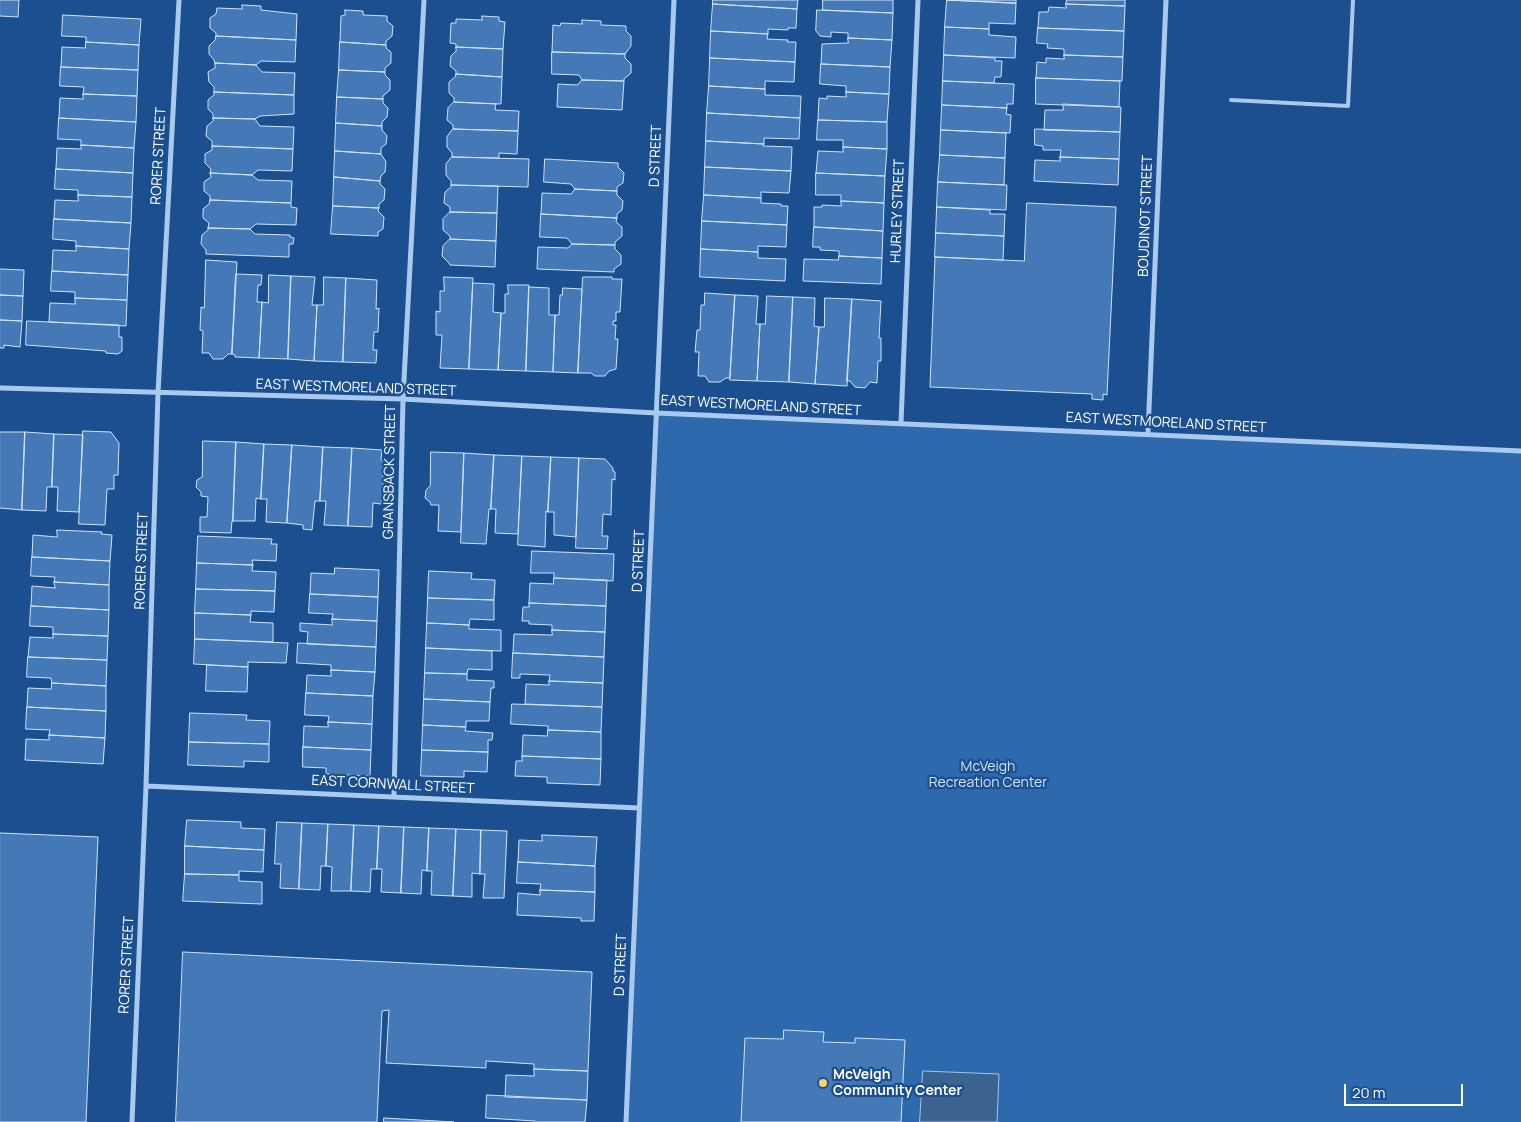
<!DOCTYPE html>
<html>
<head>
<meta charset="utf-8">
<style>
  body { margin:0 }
  #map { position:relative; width:1521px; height:1122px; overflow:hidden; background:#1b4f8f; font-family:Manrope,sans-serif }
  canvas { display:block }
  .scale { position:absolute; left:1344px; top:1084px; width:119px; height:22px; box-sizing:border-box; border:2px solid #fff; border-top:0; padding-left:6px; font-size:15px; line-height:18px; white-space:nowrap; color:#fff; -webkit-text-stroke:4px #1b4f8f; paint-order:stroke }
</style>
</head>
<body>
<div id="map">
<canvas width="1521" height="1122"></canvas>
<div class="scale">20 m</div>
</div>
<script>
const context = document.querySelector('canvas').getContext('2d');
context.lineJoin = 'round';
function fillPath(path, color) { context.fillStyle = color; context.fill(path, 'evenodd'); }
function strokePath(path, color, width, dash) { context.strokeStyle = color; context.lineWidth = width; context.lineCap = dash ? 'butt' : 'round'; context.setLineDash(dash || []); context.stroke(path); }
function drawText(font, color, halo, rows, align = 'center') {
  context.font = font + ' Manrope,sans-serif'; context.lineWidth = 4.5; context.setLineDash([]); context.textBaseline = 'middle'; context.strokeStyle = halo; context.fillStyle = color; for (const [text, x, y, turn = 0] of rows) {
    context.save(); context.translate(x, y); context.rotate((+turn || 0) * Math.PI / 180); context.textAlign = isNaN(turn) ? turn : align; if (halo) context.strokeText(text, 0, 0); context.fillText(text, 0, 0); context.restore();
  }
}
const green = new Path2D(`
  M656,413L1521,451V1122H626Z`);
const water = new Path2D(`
  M923,1071L999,1074L997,1122H920Z`);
const building = new Path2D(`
  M0,0H19L18,17L0,16Z
  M713,0H798L797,9L713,4Z
  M823,0H893V13L823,10Z
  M947,0H1016V3Z
  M947,0L1016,3L1015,24L989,23V29L945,27Z
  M1067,0H1125V6L1066,4Z
  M713,4L797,9L796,28H788V30L768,29V34L711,31Z
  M1066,4L1125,6L1124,31L1038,28L1039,12H1048L1049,7L1066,8Z
  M242,5L261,6V10L297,14L296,40L216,36V33L210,28V18L216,14L217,8L242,9Z
  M345,10L363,11V15L387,16V21L393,26L392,36L386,41V45L340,42L341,16L345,15Z
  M817,10L893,13L892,40L848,38V33L831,32V37L820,36L816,31Z
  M63,15L141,19L139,45L86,42V37L62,36Z
  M482,16L499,17V21L505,22L503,49L456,47V44L450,43L451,23H456V19L482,20Z
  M582,20L601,21V25L626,26V31L631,36V46L625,54L552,52L553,25L560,26L561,23L582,24Z
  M945,27L989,29V35L1016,37L1015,58L944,55Z
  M1038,28L1124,31L1123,57L1064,55V49L1047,48L1048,44L1037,43Z
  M711,31L768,34L767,39L788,40L787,42H796L795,62L710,58Z
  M216,36L296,40L295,62L261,61L256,65L215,63L214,60L209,54V46L215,40Z
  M848,38L892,40L890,67L821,64L822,44L848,43Z
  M86,42L139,45L138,70L61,67L62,47L85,48Z
  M340,42L386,45V48L391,52V63L385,68V72L339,70Z
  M456,47L503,49L502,77L456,74V71L450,66L451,56L456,51Z
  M552,52L625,54V58L631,64V73L624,79V81L582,80L579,75L552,74Z
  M944,55L995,58V61H1002L1001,77H995L994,83L943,81Z
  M1064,55L1123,57L1122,81L1036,78L1037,62L1046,63V58L1064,59Z
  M710,58L795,62L794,82L765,81V89L709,86Z
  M215,63L256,65L262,72L295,73L294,95L214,92V87L209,82L208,72L215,68Z
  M821,64L890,67L889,94L846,92V86L820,84Z
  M61,67L138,70L137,96L83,94L84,87L60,86Z
  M339,70L385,72V75L390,80V90L383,96V99L337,97Z
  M456,74L502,77L501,104L454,102V98L449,93V82L455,77Z
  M1036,78L1120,81L1119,107L1036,104Z
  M582,80L624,81L622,110L557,107L558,84L577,85Z
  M943,81L1014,84L1013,104H1007V108L942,105Z
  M709,86L765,89V95L801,96L800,118L707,113Z
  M214,92L294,95V114L260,116L255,119L213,118V114L208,109V100L214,95Z
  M846,92L889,94L887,122L818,120L819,98L827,99V96L846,97Z
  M83,94L137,96L136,122L59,118L60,98L83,99Z
  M337,97L383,99V103L388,108L387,117L382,122V126L336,123Z
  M454,102L496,104L495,110L519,111L518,131L453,129V125L447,120L448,108Z
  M1063,104L1121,107L1120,132L1044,130L1045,110H1063Z
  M942,105L1007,108L1006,114L1011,115L1010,133L941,130Z
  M707,113L800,118L799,139L764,138V144L706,141Z
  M59,118L136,122L134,148L81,145V140L58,139Z
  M213,118L255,119L260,126L294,127L293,149L212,146V141L206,136L207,126L213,121Z
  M818,120L887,122V149L843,147V140H817Z
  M336,123L382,126V130L387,136L386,144L381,148V154L335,151Z
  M453,129L518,131L517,154L499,153V158L452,157V153L447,147V137Z
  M1035,129L1120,132L1119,159L1060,157L1061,150H1043V146L1035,145Z
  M941,130L1006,133L1005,158L940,155Z
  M706,141L764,144L763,146L792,147L791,171L705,167Z
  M81,145L134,148L133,173L56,169L57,148L81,149Z
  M212,146L293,149L292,171L258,170L252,175L210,173L211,169L205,163V154L212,150Z
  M843,147L887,149L885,176L816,173L818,151L843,152Z
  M335,151L381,154L386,162L385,172L381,176L380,181L334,177Z
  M940,155L1005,158L1004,185L938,182Z
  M452,157L529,159L528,187L451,185V181L446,175V164Z
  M1060,157L1119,159L1118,185L1034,181L1035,160L1060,161Z
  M545,159L618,163V167L624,173L623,183L617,187V191L575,189L571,184L544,182Z
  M705,167L791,171L789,193L761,192V198L704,195Z
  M56,169L133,173L132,197L78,195V190L55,189Z
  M210,173L252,175L258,180L292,181L291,203L210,200V196L204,191V182L211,177Z
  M816,173L885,176L884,203L841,201V195H816Z
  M334,177L380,181V184L385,189L384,200L379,204V208L333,206Z
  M938,182L1007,185L1006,210L937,207Z
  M451,185L498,186L497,213L450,212V207L444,203L445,192L451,187Z
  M575,189L617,191V195L623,201L622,210L617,214V218L541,214L542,193L571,194Z
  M78,195L132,197L131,223L54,219L55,200L78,201Z
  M704,195L761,198V203L781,204V206H788L787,225L702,221Z
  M210,200L291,203V207L297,208L296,225L256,224L250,229L208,228L209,223L203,218V209L209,204Z
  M841,201L884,203L883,231L814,227V207H822V205L841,206Z
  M1027,203L1116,207L1107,395L1103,394V400L1092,399V394L930,387L935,257L1024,261Z
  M333,206L379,208L378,211L384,217L383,229L378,232V236L331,234Z
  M937,207L990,210V214H1005L1004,236L936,233Z
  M450,212L497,213L496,241L450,239V236L443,230V219Z
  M541,214L617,218L616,222L622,227V236L615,242V245L572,244L567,238L540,237Z
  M54,219L131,223L129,249L76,246V241L53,239Z
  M702,221L787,225L786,247L758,246V252L701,249Z
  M814,227L883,231L882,258L839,256V251L820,250V247H813Z
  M208,228L250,229L255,234L290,235V237L294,238L293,244H289V257L206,254V250L201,244L202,235L208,230Z
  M936,233L1004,236L1003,260L935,257Z
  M450,239L496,241L495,267L450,265L449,263L442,256L443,246Z
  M572,244L615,245V249L621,255V264L614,269V272L537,269L538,247L568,248Z
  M76,246L129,249L128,275L52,271L53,250L76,251Z
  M701,249L758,252V258L786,259L785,281L700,277Z
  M839,256L882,258L881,284L803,281L804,259L838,260Z
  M206,260L237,262L232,354H228L223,359H213L209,353H202L203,331L200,330L201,307L204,308Z
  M0,269L24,270L23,296L0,295Z
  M52,271L128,275L127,300L75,298V292L51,291Z
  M236,274L262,275L261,285H258L257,302H262L259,358L235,357V355L232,354Z
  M269,275L291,276L288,359L259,358L262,302L268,303Z
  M291,276L315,277L312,305H317L314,361L288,359Z
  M324,277L346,278L343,362L314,361L317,305H323Z
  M444,277L473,278L469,369L440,368L442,335H436V311L440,312V291H444Z
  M583,277H612V279H622L620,312H616V321H613V325H616L615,339H618L616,369L609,371L605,376H595L591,373H578Z
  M346,278L377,280L376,309L379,308L378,332H374L373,350H377L376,363L343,362Z
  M473,283L494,284L493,312L501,313L498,370L469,369Z
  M508,285H529L526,371L498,370L501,313H505V294H508Z
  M529,287L549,288V315H555L553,372L526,371Z
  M563,288L582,289L578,373L553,372L555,315H559L560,295H562Z
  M705,293L735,295L730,378H726L720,382H709L705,376H698L699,352H695L697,330H700L701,305H704Z
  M0,295L23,296L22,321L0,320Z
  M735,295L758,296L756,324H760L757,381L730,380Z
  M767,296L793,297L789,382L757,381L760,324H765Z
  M793,297L815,298L814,326L819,327L815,384L789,382Z
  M75,298L127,300L126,326L49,322L50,303L75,304Z
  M825,298L852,299L847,386L815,384L819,327H824Z
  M852,299L881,301L879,338H881V361H878L877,383L870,382L865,388L855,387L850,381H847Z
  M0,320L22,321L20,347L4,345V348H0Z
  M27,321L119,325V337H122V351L118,354L106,353V351L26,345Z
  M83,431L111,432L119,443L118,475H114V489H107L105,525L79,524Z
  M0,432H25L22,510L0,508Z
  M25,432L54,434L52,487H47L46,511L22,510Z
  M54,434L83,435L79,512L57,511L58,487H52Z
  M203,441L236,442L233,521H232L231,533L200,532V517H207L208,497L201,496V492L196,487L197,480L202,477Z
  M236,442L264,444L261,499L256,498L255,521H233Z
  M264,444L292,445L287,523L266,522L267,499H261Z
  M292,445L323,447L320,501H315L312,530L303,529V525L287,523Z
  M323,447L352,448L348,526L324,525L326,501H320Z
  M352,448L382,450L381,460H383V484L386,487V497L382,500L381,504L373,503L372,527L348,526Z
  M431,452L464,453L461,532L438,531L439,505H431L430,502L425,498L426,490L430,486Z
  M464,453L494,455L491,509H489L486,544L461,543Z
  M494,455L522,456L518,534L495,533L496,509H491Z
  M522,456L551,457L548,512L546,511L545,547L518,545Z
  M551,457L579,458L576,537L554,535V512H548Z
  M579,458L605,459L613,468V471L615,472V480L612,479L611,515L603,514L602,536H608L607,549L576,548Z
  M57,530L102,532L101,534L112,535L110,561L32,557L33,535L57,537Z
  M198,536L272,539L271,544H277L276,561L252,560L253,565L197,563Z
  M532,551L614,554L613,581L554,578V573H531Z
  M32,557L110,561L109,585L54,582L55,577L31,576Z
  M197,563L253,565L252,571L276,572L275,591L196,589Z
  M335,568L379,570L378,597L310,594L311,573L334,574Z
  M429,571L472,573L471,579L495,580L494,600L428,598Z
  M554,578L607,580L606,606L529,603L530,583L553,584Z
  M54,582L109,585V610L31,606L32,586L55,588Z
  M196,589L275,591L274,612L251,611V615L195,613Z
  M310,594L378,597L377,621L332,619L333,614L309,613Z
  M428,598L494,600V620L470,619L469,625L427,623Z
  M529,603L606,606L605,632L552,630V625L529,624V621H522L523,607H529Z
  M31,606L109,610L108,636L53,634V627L30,626Z
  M195,613L251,615L250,622L273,623V642L195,639Z
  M332,619L377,621L376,647L307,644L308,632L300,631V623L332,625Z
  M427,623L469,625V629L501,630V651L426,648Z
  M552,630L605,632L604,657L513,653L514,634L552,635Z
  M53,634L108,636L107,660L28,657L30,637L53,638Z
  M195,639L288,643L286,663L248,662V667L194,664Z
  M298,643L376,647L375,672L331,670V665L297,663Z
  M426,648L492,651V670L468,669L467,674L425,673Z
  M513,653L604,657L603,683L549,681L550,675L520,674V678H512Z
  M28,657L107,660L106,686L52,683L51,678L27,677Z
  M207,665L248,667L247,692L206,691Z
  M331,670L375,672L373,696L306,693L307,675L331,676Z
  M425,673L467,674V680L494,681V688H491L490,702L424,699Z
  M549,681L603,683L602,707L525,704L526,684L549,685Z
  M52,683L106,686V711L27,707L28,688L51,689Z
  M306,693L373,696L372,724L328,722L329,716L305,715Z
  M424,699L490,702L489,721H466V727L423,725Z
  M512,704L602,707L601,732L548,730V726L511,724Z
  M27,707L106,711L105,738L49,735L50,730L26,729Z
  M190,713L247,715L246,720L270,721L269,744L189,742Z
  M328,722L372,724L371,750L303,747L304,726L328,727Z
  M423,725L466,727L465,731L493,733L492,740H488V752L422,750Z
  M548,730L601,732V759L522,756L523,735L547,736Z
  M49,735L105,738L103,764L25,760L26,739L49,740Z
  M189,742L269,744V762L244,761V767L188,765Z
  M303,747L371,750L370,776L326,774V768L303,767Z
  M422,750L488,752L487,772L464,771V777L421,776Z
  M522,756L601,759L600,785L547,783V777L515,776L516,761H522Z
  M187,820L241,822V828L265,829L264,850L185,846Z
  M277,822L302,823L299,889L280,888L281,864H275Z
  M302,823L328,824L326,866H321L320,890L299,889Z
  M328,824L354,825L351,891H331L332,867L326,866Z
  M354,825L379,826L377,869H371L370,892L351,891Z
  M379,826L404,827L401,893L381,892L382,869H377Z
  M404,827L429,828L427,871L422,870L421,894L401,893Z
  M429,828L456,829L453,896L431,895L432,871H427Z
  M456,829L481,830L480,874L472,873V897L453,896Z
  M481,830L507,831L504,898H483L485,874H480Z
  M0,833L98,837L86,1122H0Z
  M542,835L597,837L595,866L518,862L519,840L542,841Z
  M185,846L264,850L263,872L239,871V875L185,874Z
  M518,862L595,866V892L540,890L541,884L517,883Z
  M185,874L239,875V881L262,882V904L183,901Z
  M540,890L595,892L594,921H581V918L517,915L518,893L540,895Z
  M183,952L592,972L588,1071L534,1069V1064L486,1061V1068L386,1063L389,1010L382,1011L377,1122H176Z
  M784,1030L824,1032L823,1042L855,1043V1038L905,1040L901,1122H741L745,1038L783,1039Z
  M534,1069L588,1071L587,1100L505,1097L506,1075L534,1076Z
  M487,1095L587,1100L585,1122H535V1121L486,1118Z
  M384,1118L454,1122H384Z`);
const service = new Path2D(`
  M1231,100L1348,106L1353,0`);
const minor = new Path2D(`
  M0,388L403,399L656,413L1521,451
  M901,423L918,0
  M1148,433L1166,0
  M146,786L639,808
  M394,796L403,399L424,0
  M132,1122L146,786L158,393L179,0
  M626,1122L674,0`);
const markers = [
  [823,1083,5,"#ffd166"]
];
const streetNames = [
  ["RORER STREET",159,156,-87],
  ["D STREET",656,156,-88],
  ["HURLEY STREET",898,211,-88],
  ["BOUDINOT STREET",1146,216,-88],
  ["EAST WESTMORELAND STREET",356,388,2],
  ["EAST WESTMORELAND STREET",761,406,3],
  ["EAST WESTMORELAND STREET",1166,423,3],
  ["GRANSBACK STREET",390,472,-89],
  ["RORER STREET",142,561,-88],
  ["D STREET",639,561,-88],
  ["EAST CORNWALL STREET",393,785,3],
  ["RORER STREET",127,965,-87],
  ["D STREET",621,965,-88]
];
const parkNames = [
  ["McVeigh",988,767],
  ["Recreation Center",988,783]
];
const poiNames = [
  ["McVeigh",833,1075],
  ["Community Center",833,1091]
];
fillPath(green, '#2e69ad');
fillPath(water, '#3c6290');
strokePath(water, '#9cc4f0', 1);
fillPath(building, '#4478b7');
strokePath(building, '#cfe3fa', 1);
strokePath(service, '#a9c9ee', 4);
strokePath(minor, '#a9c9ee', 5);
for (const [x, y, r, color] of markers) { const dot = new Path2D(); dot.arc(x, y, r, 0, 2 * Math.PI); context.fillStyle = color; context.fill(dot); strokePath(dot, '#1b4f8f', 2); }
drawText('14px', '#fff', '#1b4f8f', streetNames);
drawText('14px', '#cfe3fa', '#1b4f8f', parkNames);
drawText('bold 14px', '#fff', '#1b4f8f', poiNames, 'left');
</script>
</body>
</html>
